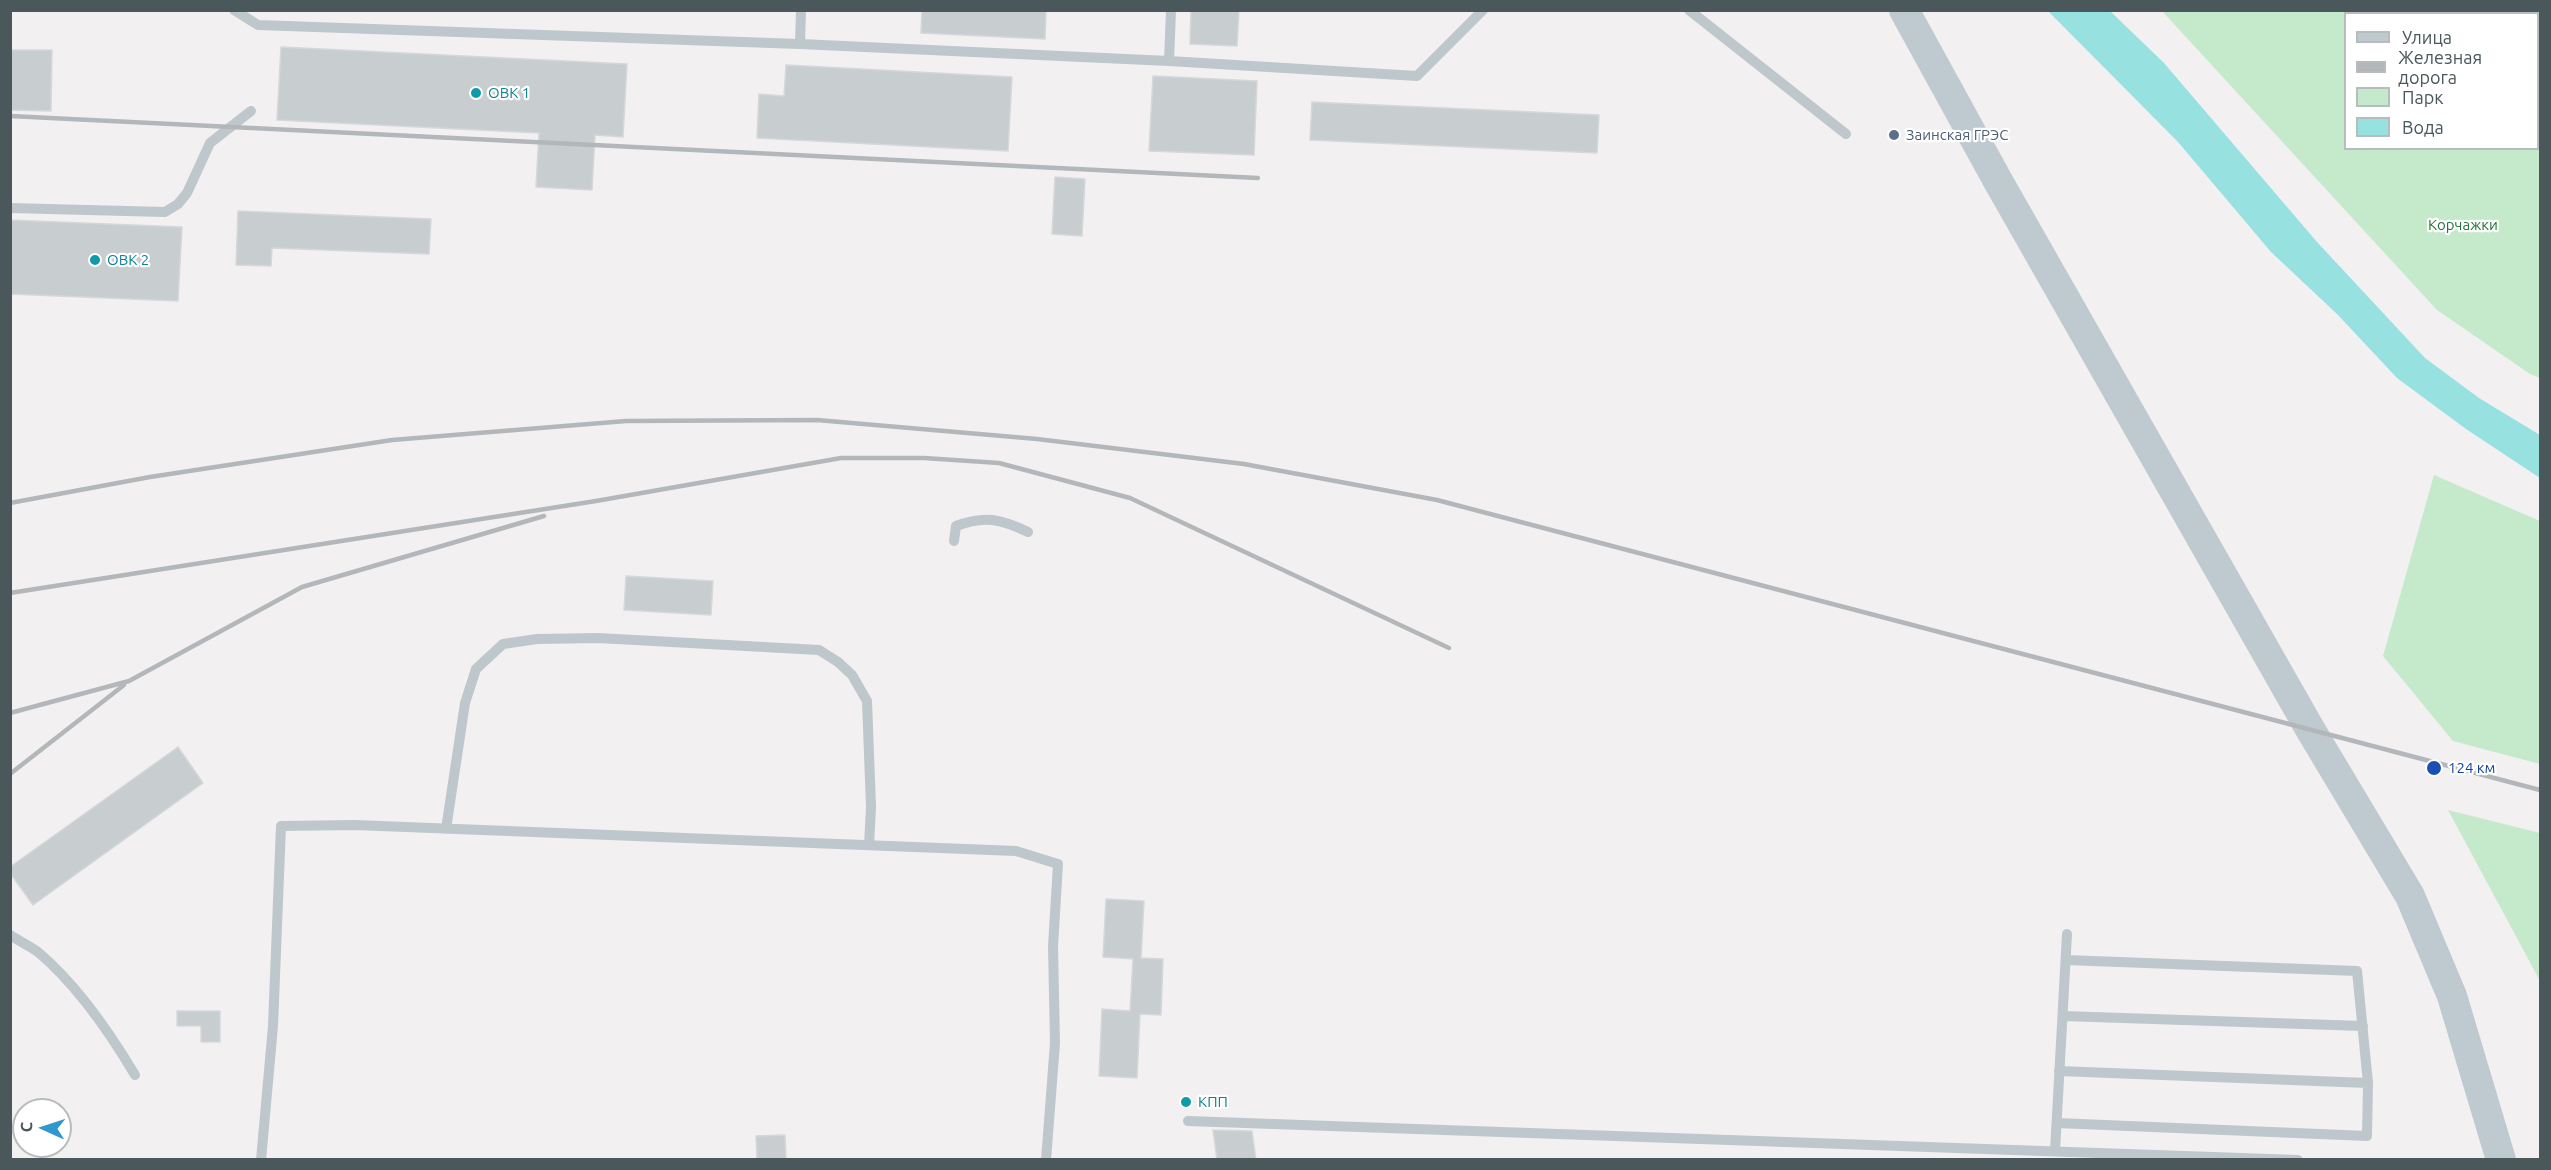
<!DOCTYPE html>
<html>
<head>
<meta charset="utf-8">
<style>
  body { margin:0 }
  #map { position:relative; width:2551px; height:1170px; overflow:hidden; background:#f2f0f1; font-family:Ubuntu,sans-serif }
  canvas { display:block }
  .frame { position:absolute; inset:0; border:12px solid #4a575b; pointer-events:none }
  .legend { position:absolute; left:2344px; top:12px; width:195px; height:138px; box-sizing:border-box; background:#fff; border:2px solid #b7bcbd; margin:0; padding:8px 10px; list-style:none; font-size:18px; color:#4a575b }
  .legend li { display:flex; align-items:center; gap:12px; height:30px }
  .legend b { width:30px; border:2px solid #b7bcbd }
  .north { position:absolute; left:12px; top:1098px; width:60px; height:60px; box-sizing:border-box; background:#fff; border:2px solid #b7bcbd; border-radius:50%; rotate:273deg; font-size:16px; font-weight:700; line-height:24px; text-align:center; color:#4a575b }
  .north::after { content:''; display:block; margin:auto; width:21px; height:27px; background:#2f98ce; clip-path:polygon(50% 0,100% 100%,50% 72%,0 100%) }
</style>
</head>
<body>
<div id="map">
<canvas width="2551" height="1170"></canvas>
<div class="frame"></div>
<ul class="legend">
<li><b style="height:8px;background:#becacf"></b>Улица</li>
<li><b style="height:8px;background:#b3b7ba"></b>Железная дорога</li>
<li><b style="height:16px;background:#c5eacb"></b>Парк</li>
<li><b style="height:16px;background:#97e2e0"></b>Вода</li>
</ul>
<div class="north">С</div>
</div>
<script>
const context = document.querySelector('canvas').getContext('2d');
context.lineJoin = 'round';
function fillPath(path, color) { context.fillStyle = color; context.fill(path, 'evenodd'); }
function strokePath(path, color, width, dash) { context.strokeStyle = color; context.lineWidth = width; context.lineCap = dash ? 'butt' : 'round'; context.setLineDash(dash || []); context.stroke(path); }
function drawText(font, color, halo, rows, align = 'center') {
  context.font = font + ' Ubuntu,sans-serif'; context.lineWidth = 4.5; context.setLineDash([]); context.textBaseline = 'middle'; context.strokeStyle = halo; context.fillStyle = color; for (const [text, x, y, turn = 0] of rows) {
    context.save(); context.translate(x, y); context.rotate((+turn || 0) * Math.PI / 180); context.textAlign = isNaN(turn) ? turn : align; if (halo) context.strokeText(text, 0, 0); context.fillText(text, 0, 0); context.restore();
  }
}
const green = new Path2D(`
  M2162,11H2540V378L2530,374L2437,310ZM2346,14H2538V148H2346Z
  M2434,475L2540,521V764L2453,741L2383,656Z
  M2448,810L2540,833V981Z`);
const water = new Path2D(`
  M2048,11H2110L2164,63L2317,242L2425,358L2479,398L2540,435V478L2466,429L2397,378L2337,314L2271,252L2178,142Z`);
const building = new Path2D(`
  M922,10H1046L1045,39L921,33Z
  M1191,10H1239L1237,46L1190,44Z
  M281,47L627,64L623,137L595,135L592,190L536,187L539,133L277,120Z
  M10,50H52L51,111L10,110Z
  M786,65L1012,77L1008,151L757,138L759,94L784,96Z
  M1153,76L1257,81L1254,155L1149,151Z
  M1312,102L1599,115L1597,153L1310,140Z
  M1055,177L1085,179L1082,236L1052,234Z
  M238,211L431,219L429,254L272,248L271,266L236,265Z
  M10,220L182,227L178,301L10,294Z
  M626,576L713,581L711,615L624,610Z
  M178,747L203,783L33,905L10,873V867Z
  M1106,899L1144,901L1141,958L1163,959L1161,1015L1140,1014L1137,1078L1099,1076L1102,1009L1130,1011L1133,959L1103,957Z
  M177,1011H220V1042H201V1026H177Z
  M1213,1130L1252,1131L1256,1160H1217Z
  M785,1135L786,1160H757L756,1136Z`);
const lane = new Path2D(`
  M234,10L258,25L800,44L801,10
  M1689,10L1846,134
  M800,44L1169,61L1171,10
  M1169,61L1417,76L1483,10
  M10,208L165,212L178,204L187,193L210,143L251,111
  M954,541L956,526C984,515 1001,519 1028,532
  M446,829L465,703L476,669L503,644L537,639L598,638L819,650L838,662L852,675L867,701L871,807L869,845
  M10,935C19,941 30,946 38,952C76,984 110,1033 135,1075
  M2063,1016L2363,1026
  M2059,1071L2368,1083
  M1188,1121L2298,1160
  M2057,1123L2367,1136L2368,1083L2357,971L2066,960
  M2055,1151L2067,934
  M261,1160L273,1026L281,826L355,825L1016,851L1058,864L1053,946L1055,1043L1046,1160`);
const secondary = new Path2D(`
  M1904,10L1998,181L2310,729L2410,896L2452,996L2501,1160`);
const rail = new Path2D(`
  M10,116L1258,178
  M10,503L150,477L392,440L626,421L817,420L1037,439L1244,464L1437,500L2540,790
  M10,593L596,501L841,458H924L999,463L1130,498L1449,648
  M10,713L129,681L302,587L544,516
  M10,774L124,685`);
const markers = [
  [476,93,6,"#0f9aa8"],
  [1894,135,6,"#5c6f8a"],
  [95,260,6,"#0f9aa8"],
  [2434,768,8,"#1a4fb4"],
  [1186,1102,6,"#0f9aa8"]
];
const cultureNames = [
  ["ОВК 1",488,93],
  ["ОВК 2",107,260],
  ["КПП",1198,1102]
];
const serviceNames = [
  ["Заинская ГРЭС",1906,135]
];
const parkNames = [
  ["Корчажки",2463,225]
];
const transitNames = [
  ["124 км",2448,768]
];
fillPath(green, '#c5eacb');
fillPath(water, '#97e2e0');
fillPath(building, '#c8cdcf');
strokePath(building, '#d5d8db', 1.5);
strokePath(lane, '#bec7cb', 10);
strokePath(secondary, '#becacf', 30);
strokePath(rail, '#b3b7ba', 4.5);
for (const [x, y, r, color] of markers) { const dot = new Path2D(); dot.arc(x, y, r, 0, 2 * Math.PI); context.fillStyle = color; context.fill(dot); strokePath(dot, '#fff', 2); }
drawText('15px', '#0d838f', '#fff', cultureNames, 'left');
drawText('15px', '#4e5e75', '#fff', serviceNames, 'left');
drawText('15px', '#237539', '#fff', parkNames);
drawText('15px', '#164399', '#fff', transitNames, 'left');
</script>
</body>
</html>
